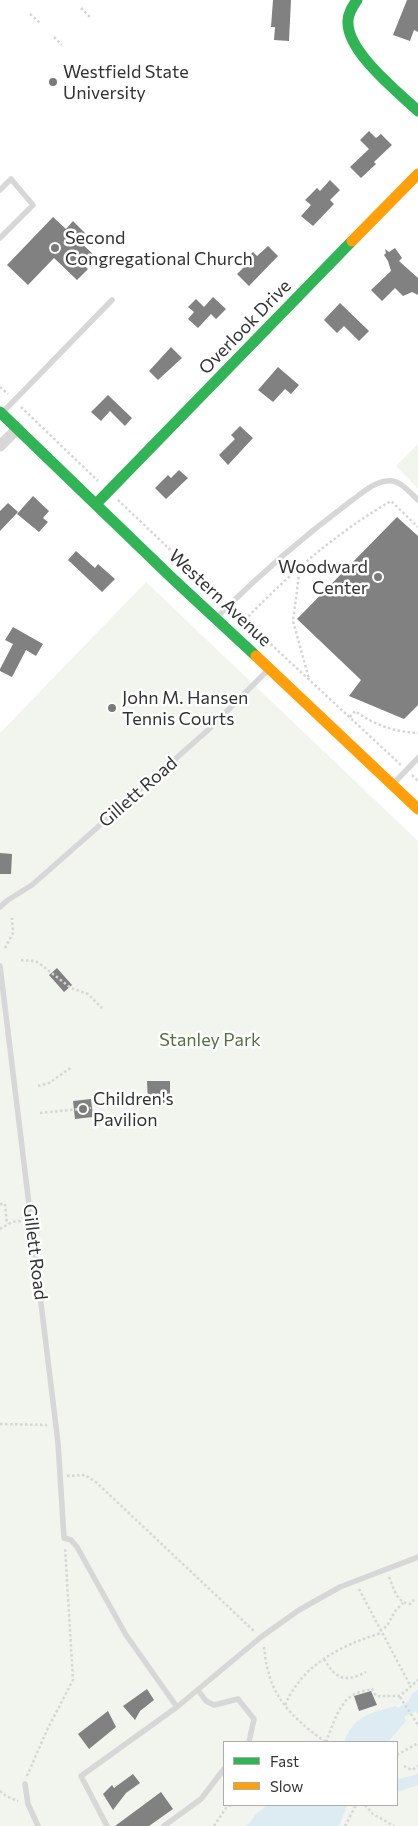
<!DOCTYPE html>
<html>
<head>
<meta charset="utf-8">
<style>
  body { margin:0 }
  #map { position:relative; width:418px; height:1826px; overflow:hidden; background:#fff; font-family:Commissioner,sans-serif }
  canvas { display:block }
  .legend { position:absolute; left:223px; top:1741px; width:175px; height:65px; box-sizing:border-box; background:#fff; border:1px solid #adadad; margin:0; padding:6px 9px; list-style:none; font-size:15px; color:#333 }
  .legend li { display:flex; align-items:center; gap:10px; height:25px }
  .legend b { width:25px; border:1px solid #adadad }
</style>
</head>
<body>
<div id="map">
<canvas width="418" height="1826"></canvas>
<ul class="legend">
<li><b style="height:6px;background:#30b455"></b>Fast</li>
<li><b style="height:6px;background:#ff9f0a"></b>Slow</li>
</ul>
</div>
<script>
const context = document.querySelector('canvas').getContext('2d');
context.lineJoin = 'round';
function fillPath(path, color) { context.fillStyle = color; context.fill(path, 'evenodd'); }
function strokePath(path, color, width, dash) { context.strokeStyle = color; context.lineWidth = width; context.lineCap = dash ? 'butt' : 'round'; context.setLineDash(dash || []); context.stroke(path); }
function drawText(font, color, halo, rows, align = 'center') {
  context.font = font + ' Commissioner,sans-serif'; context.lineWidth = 5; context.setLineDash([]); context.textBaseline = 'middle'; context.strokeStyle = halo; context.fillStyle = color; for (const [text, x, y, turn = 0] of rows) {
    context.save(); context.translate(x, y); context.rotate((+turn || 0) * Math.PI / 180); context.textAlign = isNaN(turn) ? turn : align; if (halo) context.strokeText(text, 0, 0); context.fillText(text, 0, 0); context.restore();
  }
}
const green = new Path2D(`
  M418,444V489L396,466Z
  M146,582L418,841V1826H0V733ZM224,1742H397V1805H224Z`);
const water = new Path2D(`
  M418,1690V1713L414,1712L404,1717L406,1721L388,1742H344C354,1715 371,1713 396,1706L398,1708L408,1702L412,1694Z
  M418,1774V1785L397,1792V1776L399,1779Z
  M267,1805H347L339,1826H245L250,1823L255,1815Z`);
const building = new Path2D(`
  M273,0H291L289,41L274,40L275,27H271Z
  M407,0H418V32L414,30L410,41L393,35Z
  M369,131L376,138L381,134L392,145L374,162L376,164L361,178L350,167L369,149L360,140Z
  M330,180L340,190L330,200L334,204L313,226L301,216L311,205L305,200L317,188L320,191Z
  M53,217L66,229L73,221L85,233L78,240L95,256L85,266L88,269L77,280L54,258L28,285L7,265Z
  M268,246L278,256L249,286L237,274L248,263L245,260L253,252L257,256Z
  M395,248L402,258L399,261L418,278V295L412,292L403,296L395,288L382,301L371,290L391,271L388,261L384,255L386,253L385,249L389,252Z
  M213,297L226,309L216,319L211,314L198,328L188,319L194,312L188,307L196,299L204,307Z
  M340,303L369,331L359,341L344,326L337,333L324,320Z
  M171,347L182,358L158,380L149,371Z
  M278,367L299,385L291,394L285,389L273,402L258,390Z
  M108,395L132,418L125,426L110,411L101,421L91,412Z
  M240,426L253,438L228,465L219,455L235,439L231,435Z
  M179,470L188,478L166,499L155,488L168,475L171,478Z
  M33,496L49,511L43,518L48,522L39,532L17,514Z
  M8,503L18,512L0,531V511Z
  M397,517L418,536V705L404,719L349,696L361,680L297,619Z
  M76,551L95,568L98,564L115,579L102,592L68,560Z
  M13,627L43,644L36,656L26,650L12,677L0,671V669L13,644L5,640Z
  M0,853L12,854L11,874H0Z
  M57,968L72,985L64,992L49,975Z
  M147,1081H170V1103H148Z
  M91,1099L93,1117L75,1119L73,1101Z
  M147,1689L154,1700L140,1711L135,1720L123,1706Z
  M371,1691L377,1705L359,1711L354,1696Z
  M108,1711L116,1727L89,1749L78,1734Z
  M133,1774L140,1783L126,1793L113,1810L103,1794L112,1785L114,1788Z
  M161,1792L173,1809L149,1826H115Z`);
const path = new Path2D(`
  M81,8L90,17
  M30,14L40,23
  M54,37L62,45
  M0,387L8,394
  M21,407L98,481
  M118,500L223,600
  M300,567L293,621L309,679
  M234,610L401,765
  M245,620C289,574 336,533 391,501L418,527
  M350,717L355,711C374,725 395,732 418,733
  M412,775L418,781
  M5,948L13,933L12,918
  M21,960L35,961L40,964L71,988L88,994L102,1008
  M38,1086L49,1083L72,1067
  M40,1113L91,1108
  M0,1204H5L7,1224
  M0,1229L12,1222L20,1221L22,1218
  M0,1424L47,1425
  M67,1476L85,1475L97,1483L255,1632
  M389,1577C394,1589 396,1602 410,1604L414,1600
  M359,1589L410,1685
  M380,1631L387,1626L395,1611L403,1603
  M264,1647C265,1656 266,1665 269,1674C276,1703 302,1726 326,1742
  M324,1659C336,1679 344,1683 366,1672
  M400,1697L418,1725
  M285,1705C303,1664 340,1646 381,1633
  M326,1742C332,1728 337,1707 350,1697C356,1692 365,1691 372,1689L376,1696H400L418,1680
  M397,1755L418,1743
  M404,1766L412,1770L418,1766
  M27,1776L47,1730L73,1680L65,1547
  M0,1791L6,1796L18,1801
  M365,1805L373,1814L394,1826
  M214,1826L226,1808L231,1805
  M345,1826L356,1805`);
const lane = new Path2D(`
  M0,190L11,179L33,205L0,238
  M3,412L112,300
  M218,616C259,575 304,536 351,501C361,494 374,482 387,481C400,479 409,492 418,500
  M393,784L418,758
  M0,907L8,900L32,885L207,731L269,669
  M0,966L58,1443L64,1538L71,1540L77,1547L126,1635L177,1707
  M198,1690L206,1701L214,1705L238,1699L254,1719L249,1742
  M25,1784L28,1804L38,1826
  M107,1826L81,1776L177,1707L261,1637L299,1610L340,1587L418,1557
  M164,1826L201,1799L224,1769`);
const street = new Path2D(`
  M0,446L18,428`);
const fast = new Path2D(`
  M357,0C353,6 348,13 348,21C346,51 398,92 418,111
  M0,412L172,578L256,656
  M96,504L352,241`);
const slow = new Path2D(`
  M352,241L418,174
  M256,656L418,809`);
const markers = [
  [53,82,5,"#7a7a7a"],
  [55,248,5,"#7a7a7a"],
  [378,577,5,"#7a7a7a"],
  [112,708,5,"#7a7a7a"],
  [83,1109,5,"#7a7a7a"]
];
const poiNames = [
  ["Westfield State",63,72],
  ["University",63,93],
  ["Second",65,238],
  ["Congregational Church",65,259],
  ["Woodward",368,567,"right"],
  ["Center",368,588,"right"],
  ["John M. Hansen",122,698],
  ["Tennis Courts",122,719],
  ["Children's",93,1099],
  ["Pavilion",93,1120]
];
const streetNames = [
  ["Overlook Drive",245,327,-46],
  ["Western Avenue",220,598,43],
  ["Gillett Road",138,792,-41],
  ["Gillett Road",35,1252,83]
];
const parkNames = [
  ["Stanley Park",210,1040]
];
fillPath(green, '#f1f5ed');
fillPath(water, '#ddebf3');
fillPath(building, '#818181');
strokePath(path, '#d6d6d6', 2.5, [2.5, 2.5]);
strokePath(lane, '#d7d7d7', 5.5);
strokePath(street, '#d7d7d7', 11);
strokePath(fast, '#30b455', 11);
strokePath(slow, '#ff9f0a', 11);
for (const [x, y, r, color] of markers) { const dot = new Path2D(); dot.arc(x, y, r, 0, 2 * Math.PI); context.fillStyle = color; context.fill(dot); strokePath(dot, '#fff', 2); }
drawText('18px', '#333', '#fff', poiNames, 'left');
drawText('18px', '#333', '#fff', streetNames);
drawText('18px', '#56703f', '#fff', parkNames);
</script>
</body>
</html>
